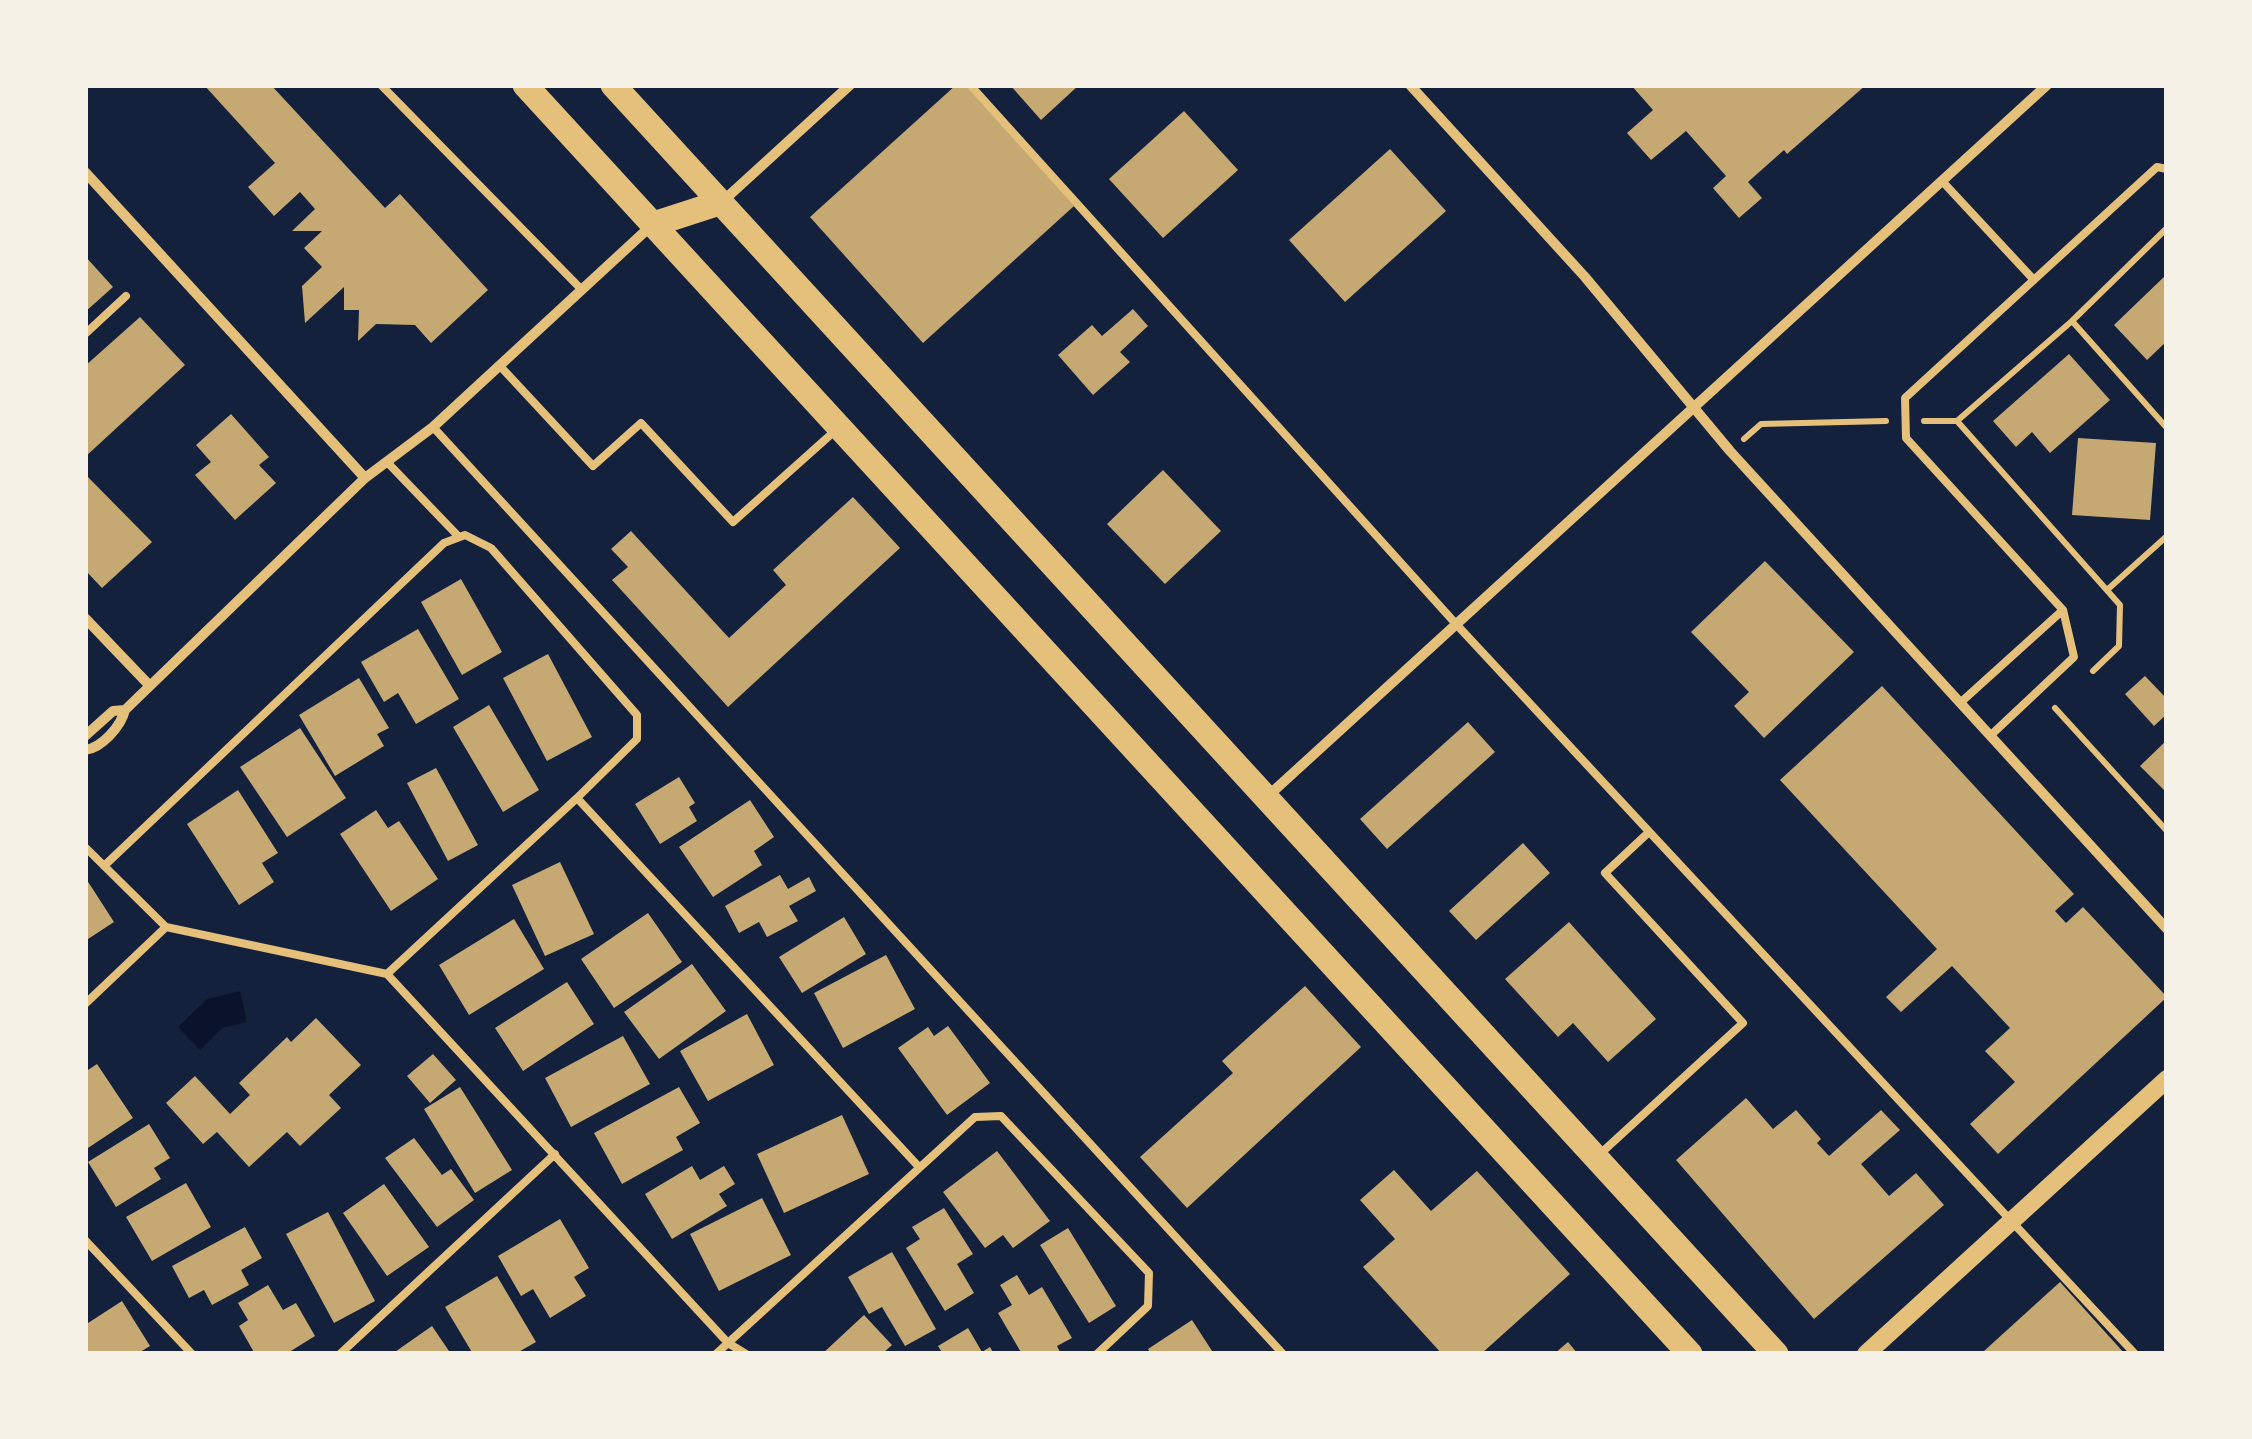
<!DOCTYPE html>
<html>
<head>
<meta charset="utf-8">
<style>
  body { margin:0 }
  #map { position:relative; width:2252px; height:1439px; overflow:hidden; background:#14213d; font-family:"Space Grotesk",sans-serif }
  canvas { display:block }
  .frame { position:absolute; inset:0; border:88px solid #f6f1e7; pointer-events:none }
</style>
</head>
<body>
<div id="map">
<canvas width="2252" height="1439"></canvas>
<div class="frame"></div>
</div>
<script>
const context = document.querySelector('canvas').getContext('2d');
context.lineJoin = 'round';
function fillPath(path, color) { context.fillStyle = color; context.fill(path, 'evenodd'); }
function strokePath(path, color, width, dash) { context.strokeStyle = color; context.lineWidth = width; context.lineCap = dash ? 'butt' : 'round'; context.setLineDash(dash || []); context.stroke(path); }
const water = new Path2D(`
  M240,991L247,1022L222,1028L200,1050L178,1027L207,999Z`);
const building = new Path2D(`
  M204,85H271L385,208L400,194L488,290L431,343L415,325L376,324L358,341L359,310H344V287L305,323L302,286L322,267L304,248L322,231H292L315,209L300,192L274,216L248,187L275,163Z
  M956,85H965L1074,206L923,343L810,217Z
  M1010,85H1079L1041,120Z
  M1631,85H1866L1787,154L1784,150L1748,182L1762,198L1739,218L1713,188L1726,176L1686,131L1651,160L1627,133L1653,110Z
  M1184,111L1238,170L1163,238L1109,179Z
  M1390,149L1446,211L1345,302L1289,240Z
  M85,256L113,287L85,312Z
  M2167,274V341L2147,360L2114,325Z
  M1133,309L1148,326L1120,352L1130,362L1093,395L1058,355L1092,325L1102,336Z
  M140,317L185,365L85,457V366Z
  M2069,354L2110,400L2050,453L2032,432L2016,447L1993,421Z
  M231,414L269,457L259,465L276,483L235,520L195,475L211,462L196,445Z
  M2078,438L2156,443L2150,520L2072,515Z
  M1163,470L1221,531L1165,584L1107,524Z
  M85,474L152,542L102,588L85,570Z
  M853,497L900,548L728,707L612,580L628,567L611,549L631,531L729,638L786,585L773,570Z
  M1765,561L1854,652L1764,738L1734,706L1749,692L1691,632Z
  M461,579L502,652L462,675L421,602Z
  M418,629L459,699L416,724L398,693L384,702L361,662Z
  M548,654L592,737L547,761L503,678Z
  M2145,676L2167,699V714L2154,726L2125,694Z
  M359,678L389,728L377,734L384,746L335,776L299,715Z
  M1882,686L2074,894L2055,911L2066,923L2083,907L2167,997L1998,1154L1970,1124L2015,1082L1985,1051L2010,1028L1952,966L1901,1012L1886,997L1937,949L1780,780Z
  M489,705L539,790L503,812L453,727Z
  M1468,722L1495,752L1387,849L1360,819Z
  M300,728L346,798L287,837L240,767Z
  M2167,740V793L2140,766Z
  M436,768L478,845L448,861L407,783Z
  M679,777L695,803L689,807L697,821L660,844L635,804Z
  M238,790L278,853L262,863L274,882L239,905L187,824Z
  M750,800L774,837L754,851L762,865L713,897L679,847Z
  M376,810L388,828L399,821L438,879L391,911L340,834Z
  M1523,843L1550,873L1476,940L1449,911Z
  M560,862L594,934L545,956L512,885Z
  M780,875L788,889L809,877L816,891L789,906L798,921L767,937L759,922L739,933L725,906Z
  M85,877L114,922L85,941Z
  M648,913L682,962L614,1008L581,959Z
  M844,917L866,954L802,993L779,957Z
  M514,919L544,969L469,1015L439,965Z
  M1569,922L1656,1019L1608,1062L1573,1023L1558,1037L1505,979Z
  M886,955L915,1009L843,1048L814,993Z
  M692,964L726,1011L659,1059L624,1012Z
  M567,982L594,1024L523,1071L495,1028Z
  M1305,986L1361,1047L1187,1208L1140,1157L1233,1073L1222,1061Z
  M747,1014L774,1065L708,1101L680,1051Z
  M316,1018L361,1065L329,1095L341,1108L300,1146L287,1132L249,1167L217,1132L203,1144L166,1103L195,1076L230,1114L250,1095L239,1083L287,1037L291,1042Z
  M948,1026L990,1083L947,1115L898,1048L928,1027L934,1036Z
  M623,1036L650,1084L571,1127L545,1078Z
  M433,1054L456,1080L430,1103L407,1076Z
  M97,1064L133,1118L85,1150V1072Z
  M460,1087L512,1170L475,1193L424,1109Z
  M679,1087L700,1123L676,1137L683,1150L622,1184L594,1133Z
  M1746,1098L1773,1129L1796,1110L1821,1139L1817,1143L1829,1156L1881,1110L1900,1130L1861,1164L1889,1196L1916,1173L1944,1205L1814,1319L1676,1160Z
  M842,1115L869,1174L784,1213L757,1154Z
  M149,1124L170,1158L154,1168L161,1179L116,1207L88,1162Z
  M414,1138L442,1175L451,1169L474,1200L437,1227L385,1158Z
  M997,1151L1050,1221L1013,1248L1003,1235L985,1248L943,1192Z
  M692,1166L700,1180L724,1166L735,1184L719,1194L727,1206L672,1239L645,1194Z
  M1394,1170L1431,1211L1477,1171L1570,1274L1481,1354H1442L1363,1267L1395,1239L1360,1200Z
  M186,1183L211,1227L152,1261L126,1217Z
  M384,1184L429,1247L387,1276L343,1213Z
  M762,1198L791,1255L719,1291L690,1234Z
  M944,1208L973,1254L957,1264L974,1293L945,1311L906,1248L920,1239L912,1227Z
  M328,1212L375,1301L334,1323L286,1234Z
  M560,1219L589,1268L574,1277L586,1296L550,1318L533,1289L521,1296L498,1256Z
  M245,1227L262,1258L241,1270L249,1285L212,1305L204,1290L189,1298L172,1266Z
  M1068,1228L1116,1306L1089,1323L1040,1245Z
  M892,1252L936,1329L905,1346L882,1307L869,1314L848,1277Z
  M1017,1275L1029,1295L1042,1287L1072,1338L1057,1346L1061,1354H1022L998,1313L1012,1305L1000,1285Z
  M497,1276L536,1342L515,1354H473L445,1307Z
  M2060,1282L2125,1354H1986L1984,1351Z
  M268,1285L283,1310L296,1303L315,1336L286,1354H255L239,1326L248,1320L238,1303Z
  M122,1301L150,1346L137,1354H85V1325Z
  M864,1315L892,1345L882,1354H822Z
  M1192,1320L1214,1354H1151L1148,1349Z
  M432,1326L451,1354H392Z
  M968,1328L982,1352L990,1347L994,1354H943L938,1346Z
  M1568,1342L1578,1354H1554Z`);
const path = new Path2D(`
  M2072,321L2167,428
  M1924,421H1957
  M1744,439L1761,424L1886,421
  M2107,590L2167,536
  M2093,671L2119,646L2120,605L1957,421L2072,321L2167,228
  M2055,708L2167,831`);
const service = new Path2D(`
  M381,85L582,290
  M970,85L1456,624L2135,1354
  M1942,181L2034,280
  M85,334L126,296
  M500,366L593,466L641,423L733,522L837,429
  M433,427L1283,1354
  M387,462L459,537
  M1960,703L2063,610
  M1990,736L2074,657L2063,610L1906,438L1905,398L2157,167L2167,169
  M85,847L166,927L387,974L728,1343L746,1354
  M104,866L444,543L465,535L491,548L637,715V739L577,798
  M387,974L577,798L919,1167
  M85,1004L166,927
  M1600,1154L1743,1023L1605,873L1649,832
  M85,1240L192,1354
  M340,1354L555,1154
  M716,1354L975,1117L1001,1116L1149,1273L1148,1306L1097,1354`);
const minor = new Path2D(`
  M1410,85L1585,277L1730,451L2167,929
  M85,172L365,478
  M723,201L850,85
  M85,618L150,686
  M85,736L113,711L125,710
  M85,750C102,748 121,726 125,710L365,478L433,427L653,224
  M1268,796L2047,85`);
const tertiary = new Path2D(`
  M1866,1354L2167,1079`);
const primary = new Path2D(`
  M525,85L1690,1354
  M613,85L1776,1354
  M654,224L722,202`);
fillPath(water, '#0b132b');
fillPath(building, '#c6a872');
strokePath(path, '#e5c07b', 6);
strokePath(service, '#e5c07b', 8);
strokePath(minor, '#e5c07b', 10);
strokePath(tertiary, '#e5c07b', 18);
strokePath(primary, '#e5c07b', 25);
</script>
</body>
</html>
